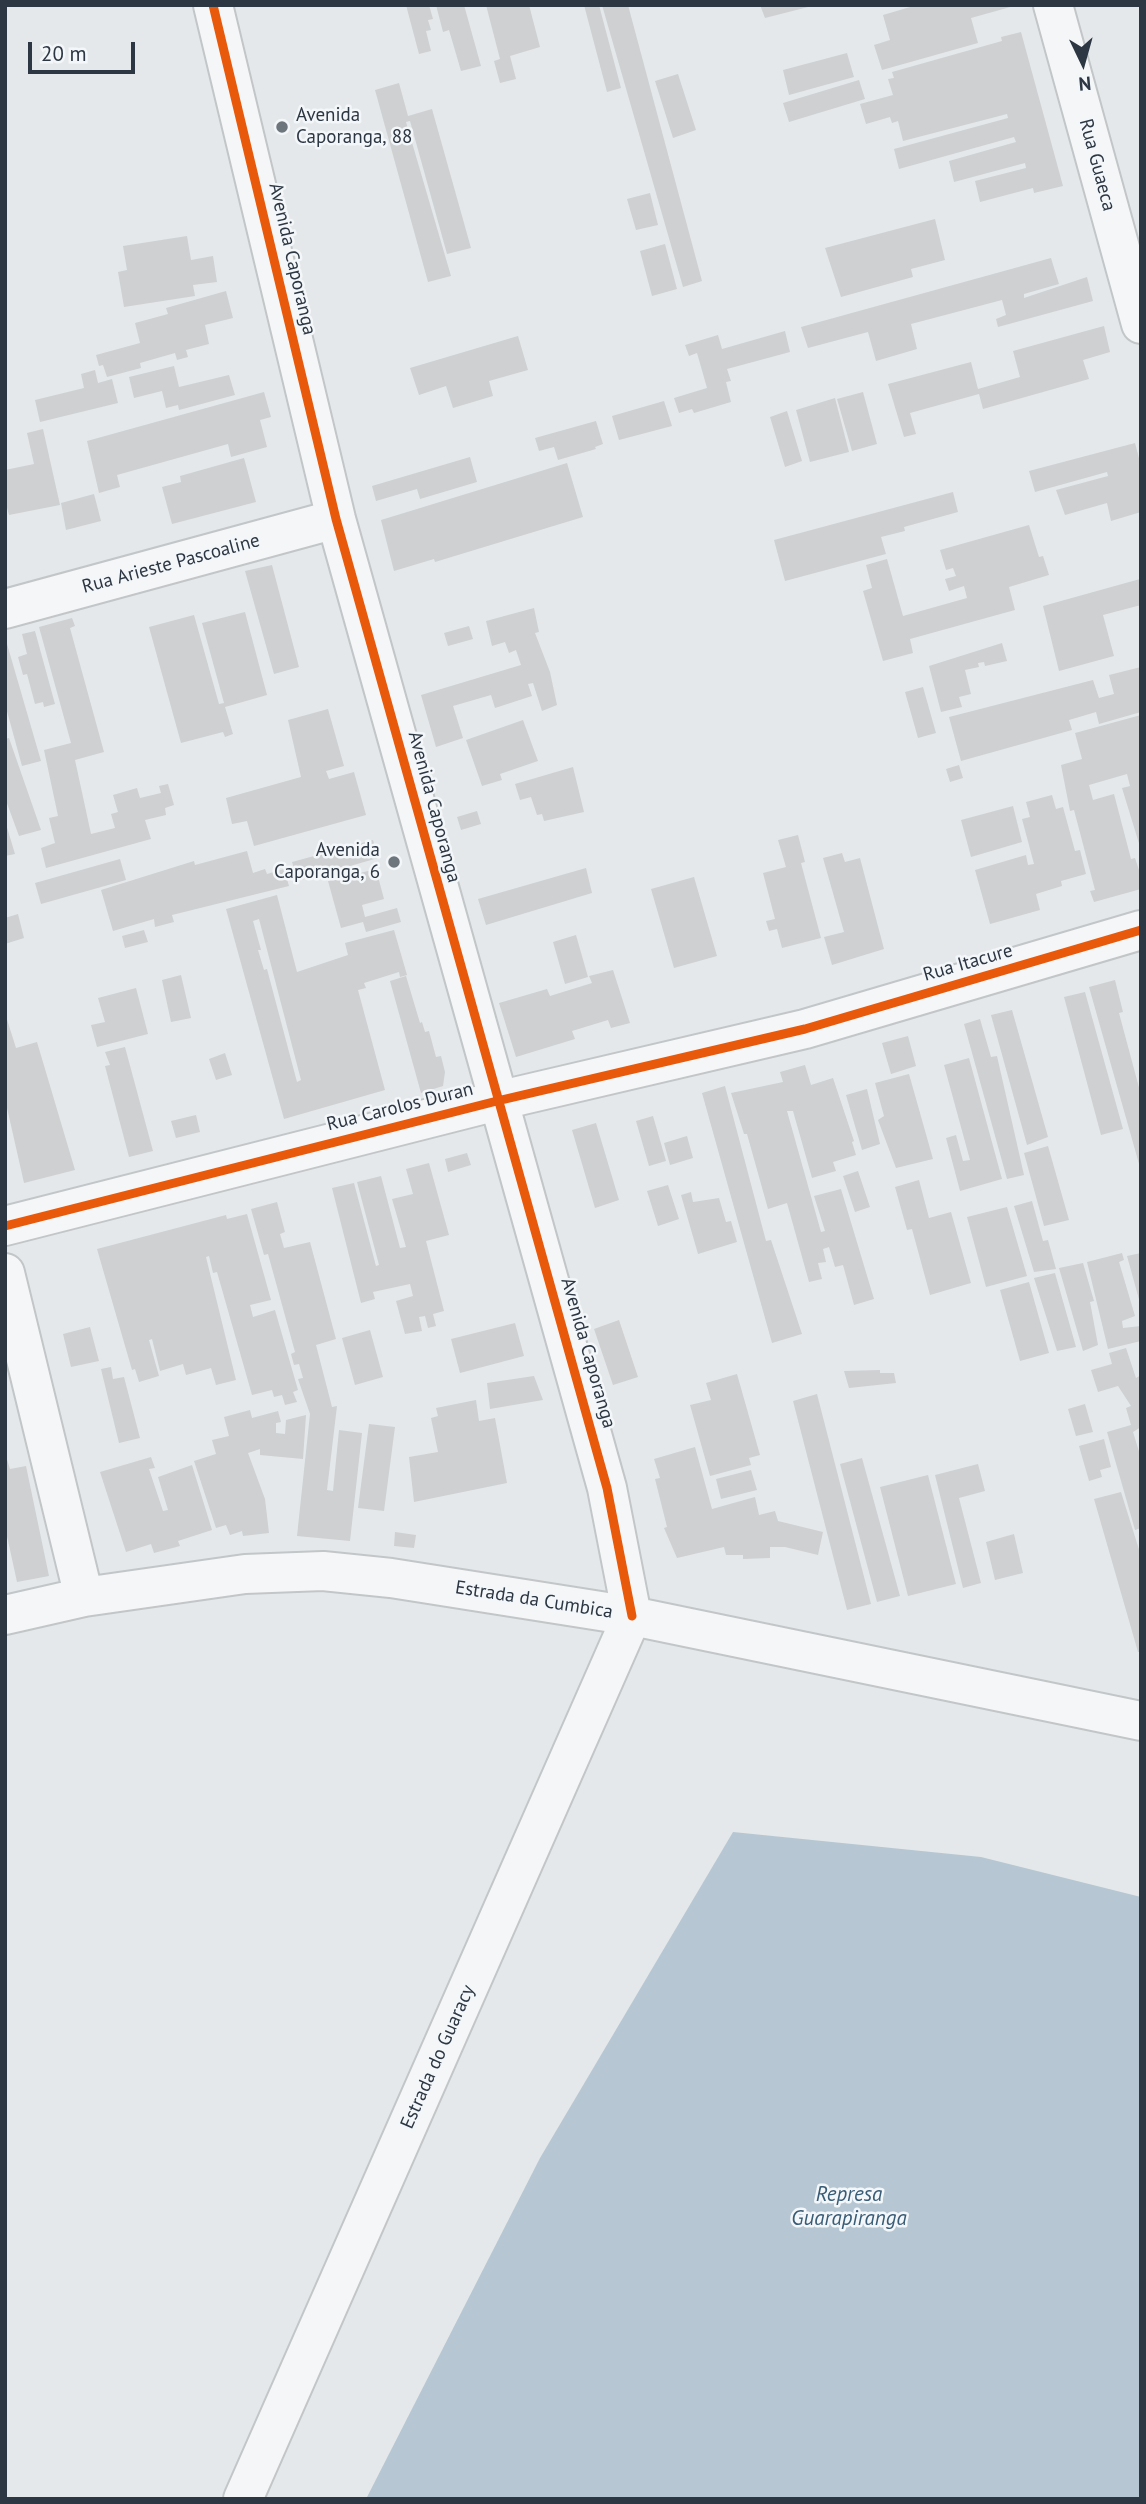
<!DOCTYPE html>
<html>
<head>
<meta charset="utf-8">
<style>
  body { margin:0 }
  #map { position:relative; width:1146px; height:2504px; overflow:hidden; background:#e5e8ea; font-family:"PT Sans",sans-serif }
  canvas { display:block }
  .frame { position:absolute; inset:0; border:7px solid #2d3743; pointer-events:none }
  .north { position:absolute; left:1048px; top:28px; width:70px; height:70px; -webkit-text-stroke:5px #f4f7f9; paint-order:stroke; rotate:175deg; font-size:19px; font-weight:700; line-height:28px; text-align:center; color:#2d3743 }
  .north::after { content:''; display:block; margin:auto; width:24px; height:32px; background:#2d3743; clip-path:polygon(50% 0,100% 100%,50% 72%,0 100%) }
  .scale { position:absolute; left:28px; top:42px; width:107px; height:32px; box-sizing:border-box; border:4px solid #2d3743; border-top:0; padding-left:9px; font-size:21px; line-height:24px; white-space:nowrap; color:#2d3743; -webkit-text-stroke:5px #f4f7f9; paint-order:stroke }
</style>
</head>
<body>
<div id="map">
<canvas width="1146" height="2504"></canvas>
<div class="frame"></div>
<div class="north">N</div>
<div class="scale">20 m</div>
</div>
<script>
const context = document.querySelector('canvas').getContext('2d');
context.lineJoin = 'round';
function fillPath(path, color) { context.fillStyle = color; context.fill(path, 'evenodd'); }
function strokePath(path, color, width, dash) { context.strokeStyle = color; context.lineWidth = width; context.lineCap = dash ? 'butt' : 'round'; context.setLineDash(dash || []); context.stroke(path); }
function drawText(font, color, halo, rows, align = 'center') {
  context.font = font + ' "PT Sans",sans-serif'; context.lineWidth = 5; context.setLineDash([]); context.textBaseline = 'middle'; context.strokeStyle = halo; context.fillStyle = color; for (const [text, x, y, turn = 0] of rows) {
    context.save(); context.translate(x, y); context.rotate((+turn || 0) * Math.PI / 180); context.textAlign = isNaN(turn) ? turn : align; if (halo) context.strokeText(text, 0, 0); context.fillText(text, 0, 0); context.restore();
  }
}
const water = new Path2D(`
  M733,1832L981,1857L1141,1897V2499H366L540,2158Z`);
const building = new Path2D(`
  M406,5H429L433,19L428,20L431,30L426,31L431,51L419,54Z
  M436,5H464L481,66L461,71L449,30L443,32Z
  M486,5H529L540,47L510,56L516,79L500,83L494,61L500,59Z
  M584,5H599L621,88L607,92Z
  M602,5H628L702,281L683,287Z
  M760,5H811L812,6L765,18Z
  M917,5H1014V6L971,18L978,43L882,70L874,45L890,40L883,15Z
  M1021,32L1063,186L1034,193L1033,188L980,202L975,181L1026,168L1025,163L954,182L949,161L1016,142L1014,137L899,169L894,149L1008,118L1007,114L903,141L898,121L892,123L890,117L866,124L860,104L893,95L888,79L894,78L892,72L1002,41L1001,37Z
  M847,53L854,77L789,95L783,70Z
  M678,74L696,130L673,138L655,81Z
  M859,80L865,99L789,122L783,103Z
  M399,83L408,116L432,109L471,248L447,254L410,121L406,122L451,276L428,282L375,90Z
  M650,193L658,225L636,230L627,199Z
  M935,219L945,260L911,269L913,277L841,297L825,248Z
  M187,236L191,260L213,256L217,282L193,285L195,296L124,307L118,272L127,270L123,246Z
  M665,244L677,289L652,296L640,251Z
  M1051,258L1059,284L1024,294V298L1087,277L1093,301L998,327L996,319L1006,315L1002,300L911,324L917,349L876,361L868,332L808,348L801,327Z
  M226,291L233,318L205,325L209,344L186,350L188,357L177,360L175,353L140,363L141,368L107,377L103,365L99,366L96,355L140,343L135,323L168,314L166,308Z
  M1104,326L1110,352L1083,360L1089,379L983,409L979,394L910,413L916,434L904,437L888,384L971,362L978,389L1020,377L1013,351Z
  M785,331L790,352L727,369L731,381L726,382L731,402L694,413L692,409L679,413L674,398L707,388L697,353L689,356L685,345L718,335L722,349Z
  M518,336L528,370L489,381L493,396L453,408L446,386L419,395L410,368Z
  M174,366L179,387L229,375L235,395L179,410L178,405L166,408L162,391L134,398L129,377Z
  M95,370L98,383L112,379L118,403L40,422L35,400L84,388L81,374Z
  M264,392L271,417L260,420L267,447L231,457L228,444L117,475L120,487L99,493L87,441Z
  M863,392L877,444L852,451L837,399Z
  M835,398L849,452L810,462L796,410Z
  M664,401L672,426L619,440L612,416Z
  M787,411L802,461L785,467L770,417Z
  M596,421L603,444L595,447L596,449L558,460L554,447L539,451L535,438Z
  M43,429L60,505L9,515L5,500V470L34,464L27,433Z
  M1135,443L1141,466V512L1111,521L1107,503L1065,515L1056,490L1108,476L1107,472L1035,492L1029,471Z
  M470,457L477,482L420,499L417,489L376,501L372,486Z
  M244,458L256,502L172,524L162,487L181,482L180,476Z
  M567,463L583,517L435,562L434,559L394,571L381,520Z
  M953,492L958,512L904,527L905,531L881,537L886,554L785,581L774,540Z
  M94,494L101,521L66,530L61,503Z
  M1029,525L1039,557L1043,556L1049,575L1009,587L1015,610L910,639L913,653L883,661L863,591L872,588L866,565L887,559L903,616L967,598L964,586L949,591L945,579L956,576L953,568L946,570L940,550Z
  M272,565L299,667L274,674L245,571Z
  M1140,579L1141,605L1103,615L1114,656L1059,671L1043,606Z
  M534,608L539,632L535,633L550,672L557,705L542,711L533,683L528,684L532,696L495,708L491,695L453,706L463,738L436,747L421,695L521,665L516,650L509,653L505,642L492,646L486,621Z
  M245,612L267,695L225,707L233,734L225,737L223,732L181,743L149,627L194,615L219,704L224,703L202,623Z
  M72,618L75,626L70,628L104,752L75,760L91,834L115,828L111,814L118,812L113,795L137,788L140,798L161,793L159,786L168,784L174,805L165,808L166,815L145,820L151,839L46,868L41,848L55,843L49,818L58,816L44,750L71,743L39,627Z
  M469,626L473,639L448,646L444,633Z
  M35,631L55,704L44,707L43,702L35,704L27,674L23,675L18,657L27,654L22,634Z
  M5,637L41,761L22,766L5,704Z
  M1002,643L1007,661L985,666L984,662L978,663L979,667L965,670L971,694L959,697L962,707L941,712L929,666Z
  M1141,667V712L1099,724L1096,712L1069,720L1072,730L961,761L949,717L1093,680L1099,698L1114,694L1109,675Z
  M923,687L936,733L918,738L905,692Z
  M328,709L344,766L326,771L329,779L354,772L366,815L254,846L247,821L232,824L226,798L301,777L288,720Z
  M1141,715V850L1122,788L1130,786L1127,774L1089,785L1093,800L1114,794L1131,859L1135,858L1141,876V889L1094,902L1090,891L1095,890L1074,810L1070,811L1061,765L1082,759L1075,733Z
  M523,720L538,761L500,774L502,780L482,786L466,740Z
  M9,738L41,830L19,836L5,798V739Z
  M959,765L963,778L950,782L946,769Z
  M573,767L584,812L544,821L542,814L537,815L531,797L520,800L515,784Z
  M1052,795L1056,809L1063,807L1075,851L1080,850L1086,874L1061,881L1062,886L1036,894L1040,910L990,924L975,870L1026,855L1028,865L1034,864L1022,819L1030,817L1026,802Z
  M1013,806L1022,842L971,857L961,820Z
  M477,811L481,824L461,830L457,817Z
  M6,824L15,854L5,856V825Z
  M798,835L805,862L801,863L821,938L782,948L777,929L769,931L766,921L775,919L763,873L786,867L778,840Z
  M373,840L378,858L298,881L292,862Z
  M247,851L253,873L265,869L267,874L284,869L289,886L172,915L174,922L155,927L154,919L113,931L101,890L194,861L195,865Z
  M842,853L845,862L860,858L884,949L832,965L824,937L844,932L823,858Z
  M120,859L126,880L41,904L35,883Z
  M586,868L592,893L486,925L478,899Z
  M376,869L384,899L362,905L365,917L397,908L401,922L366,932L363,922L341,928L328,881Z
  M694,877L717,956L674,968L651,889Z
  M277,895L297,972L348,955L345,943L394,930L407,975L400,977L399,972L364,983L366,988L358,990L385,1090L284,1119L226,909ZM259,919L301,1080L297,1082L267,969L264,970L258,950H261L253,921Z
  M18,914L24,938L5,944V918Z
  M144,930L148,942L125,948L122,936Z
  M576,935L588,977L565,984L553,942Z
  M613,970L630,1023L611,1028L608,1020L572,1031L575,1039L516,1057L499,1003L547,989L550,996L592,983L589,976Z
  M181,975L191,1018L171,1022L162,980Z
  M406,976L420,1023L422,1022L425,1032L429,1031L436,1057L441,1056L445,1072L443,1086L421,1093L390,981Z
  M1115,980L1123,1012L1119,1013L1141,1095V1171L1089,987Z
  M136,988L148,1034L97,1047L91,1025L105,1022L98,998Z
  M1085,992L1123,1129L1101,1135L1064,997Z
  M1012,1010L1048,1137L1027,1145L991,1015Z
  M5,1013L16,1048L37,1042L75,1170L24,1183L5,1099Z
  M980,1019L991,1057L997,1056L1024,1175L1007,1179L964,1024Z
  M908,1036L916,1066L891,1074L882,1043Z
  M125,1047L153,1151L129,1157L105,1066L110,1065L105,1052Z
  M225,1053L232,1075L216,1080L209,1059Z
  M969,1058L1002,1179L960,1191L946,1138L956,1135L963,1161L970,1160L944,1065Z
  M805,1065L811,1085L833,1078L854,1141L852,1142L856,1155L833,1162L836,1171L812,1178L793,1111H787L821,1232L825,1231L814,1196L841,1189L874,1299L854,1305L843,1265L835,1267L829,1247L823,1249L826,1262L818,1263L822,1279L809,1282L787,1203L768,1209L747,1134H744L731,1093L783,1082L780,1072Z
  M909,1074L933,1159L896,1168L878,1120L884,1116L875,1083Z
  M725,1086L766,1241L771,1240L802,1334L772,1343L702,1093Z
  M867,1089L880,1144L862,1150L846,1095Z
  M196,1115L200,1132L176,1138L171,1121Z
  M653,1116L666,1161L649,1166L636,1121Z
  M596,1123L619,1200L595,1208L572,1130Z
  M687,1136L693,1158L670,1165L664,1143Z
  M1048,1146L1069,1220L1044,1226L1024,1153Z
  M467,1153L471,1165L448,1172L445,1159Z
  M429,1163L449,1235L426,1241L444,1311L433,1314L436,1326L428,1328L425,1316L419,1317L422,1331L405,1334L396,1301L413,1296L410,1284L373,1292L375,1299L361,1303L332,1188L354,1183L376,1266L379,1265L357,1182L381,1176L400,1248L406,1247L392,1199L413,1194L406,1169Z
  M858,1171L870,1207L855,1212L843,1176Z
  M919,1180L929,1218L951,1212L971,1283L930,1295L912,1229L907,1230L895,1187Z
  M668,1185L679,1219L658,1226L647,1191Z
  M691,1192L693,1202L719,1198L726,1222L731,1221L737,1242L698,1254L681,1195Z
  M1032,1201L1043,1241L1048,1240L1056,1269L1034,1272L1014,1206Z
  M277,1202L285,1232L280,1234L284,1248L310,1242L336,1339L316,1345L332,1407L337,1406L327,1490L333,1491L339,1430L362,1433L350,1541L297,1536L310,1414L298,1379L303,1378L299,1364L294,1365L291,1354L295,1352L268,1254L264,1255L251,1209Z
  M1007,1207L1027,1276L986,1287L967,1217Z
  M247,1214L271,1300L250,1305L253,1317L275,1310L298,1390L293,1392L297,1402L285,1405L282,1395L274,1397L272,1390L252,1395L217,1272L213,1273L209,1256L206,1257L236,1380L216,1385L211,1368L186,1375L183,1364L160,1371L152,1339L149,1340L159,1376L139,1382L135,1369L132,1370L97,1249L226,1215L227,1219Z
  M1122,1253L1124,1260L1119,1262L1135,1316L1122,1321L1123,1328L1141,1326V1341L1108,1349L1087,1262Z
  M1141,1253V1303H1140L1127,1256Z
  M1083,1263L1094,1301L1090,1302L1098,1345L1083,1351L1059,1268Z
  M1055,1273L1076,1347L1057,1351L1034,1278Z
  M1029,1282L1049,1353L1020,1361L1000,1290Z
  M619,1320L638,1377L613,1385L594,1329Z
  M515,1323L524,1356L460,1373L451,1339Z
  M90,1327L99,1361L71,1367L63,1334Z
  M370,1330L383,1377L355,1385L342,1338Z
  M1126,1348L1136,1378L1141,1375V1427L1133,1432L1141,1458V1528L1135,1530L1107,1432L1131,1425L1126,1408L1131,1406L1118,1386L1098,1392L1091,1370L1112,1364L1109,1353Z
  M111,1367L113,1379L124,1377L140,1438L119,1443L101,1369Z
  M880,1370V1373H894L896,1383L849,1388L844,1371Z
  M737,1374L760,1455L749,1458L751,1465L710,1476L690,1405L711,1400L706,1383Z
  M534,1376L543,1400L490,1409L487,1383Z
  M817,1394L871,1604L847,1610L793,1401Z
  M476,1400L479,1421L495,1418L507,1483L414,1502L409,1457L438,1452L431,1418L438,1416L436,1408Z
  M1085,1404L1093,1432L1076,1436L1068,1409Z
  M250,1410L252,1418L278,1411L281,1422L276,1423V1433L285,1434L286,1420L306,1415L303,1459L260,1455V1449L248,1453L265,1499L269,1533L243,1536L242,1531L230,1535L226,1525L216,1528L194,1461L216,1454L212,1440L229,1436L224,1417Z
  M369,1424L395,1427L384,1511L358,1508Z
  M1104,1439L1111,1467L1100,1470L1102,1477L1089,1481L1079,1446Z
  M695,1447L712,1509L755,1497L759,1515L775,1511L778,1521L823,1532L818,1555L785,1547H770V1558L743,1559V1555H726L724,1547L677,1558L664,1528L667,1527L655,1479L660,1478L654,1459Z
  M5,1453L10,1469L26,1466L49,1576L17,1582L5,1527Z
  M151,1457L155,1468L149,1469L163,1511L168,1510L158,1477L192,1465L212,1530L178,1541L180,1546L154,1553L151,1544L126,1552L100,1472Z
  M862,1458L900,1596L877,1602L840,1464Z
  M978,1464L985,1491L959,1498L981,1583L963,1588L935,1475Z
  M751,1470L757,1490L721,1499L716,1479Z
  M928,1475L956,1584L908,1596L880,1487Z
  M1121,1492L1141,1556V1652H1138L1094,1499Z
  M395,1532L416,1535L414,1548L394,1546Z
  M1014,1534L1023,1573L995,1580L986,1542Z`);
const street = new Path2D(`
  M213,5L336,519L607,1488L632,1616
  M1053,5L1141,324
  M5,609L336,519
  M5,1226L497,1101L805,1029L1141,930
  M5,1273L84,1597
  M5,1615L84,1597L245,1574L323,1571L391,1578L632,1616L1141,1721
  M243,2499L632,1616`);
const cycleway = new Path2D(`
  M213,5L336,519L607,1488L632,1616
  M5,1226L497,1101L805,1029L1141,930`);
const markers = [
  [282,127,7,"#6d757d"],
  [394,862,7,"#6d757d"]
];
const poiNames = [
  ["Avenida",296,116],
  ["Caporanga, 88",296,138],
  ["Avenida",380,851,"right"],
  ["Caporanga, 6",380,873,"right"]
];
const streetNames = [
  ["Rua Guaeca",1097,165,75],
  ["Avenida Caporanga",292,259,77],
  ["Rua Arieste Pascoaline",171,564,-15],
  ["Avenida Caporanga",434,807,75],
  ["Rua Itacure",968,963,-16],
  ["Rua Carolos Duran",400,1107,-14],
  ["Avenida Caporanga",588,1353,74],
  ["Estrada da Cumbica",534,1600,9],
  ["Estrada do Guaracy",438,2057,-66]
];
const waterNames = [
  ["Represa",849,2195],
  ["Guarapiranga",849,2219]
];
fillPath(water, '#b6c7d3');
fillPath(building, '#ced0d2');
strokePath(street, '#c3c6c8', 42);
strokePath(street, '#f5f6f7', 38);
strokePath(cycleway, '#e8590c', 9);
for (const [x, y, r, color] of markers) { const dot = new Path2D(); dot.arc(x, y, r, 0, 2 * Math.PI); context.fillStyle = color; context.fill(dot); strokePath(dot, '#f4f7f9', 2.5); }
drawText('19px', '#2d3743', '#f4f7f9', poiNames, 'left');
drawText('19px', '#2d3743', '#f4f7f9', streetNames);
drawText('italic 21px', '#385b76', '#f4f7f9', waterNames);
</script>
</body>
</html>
